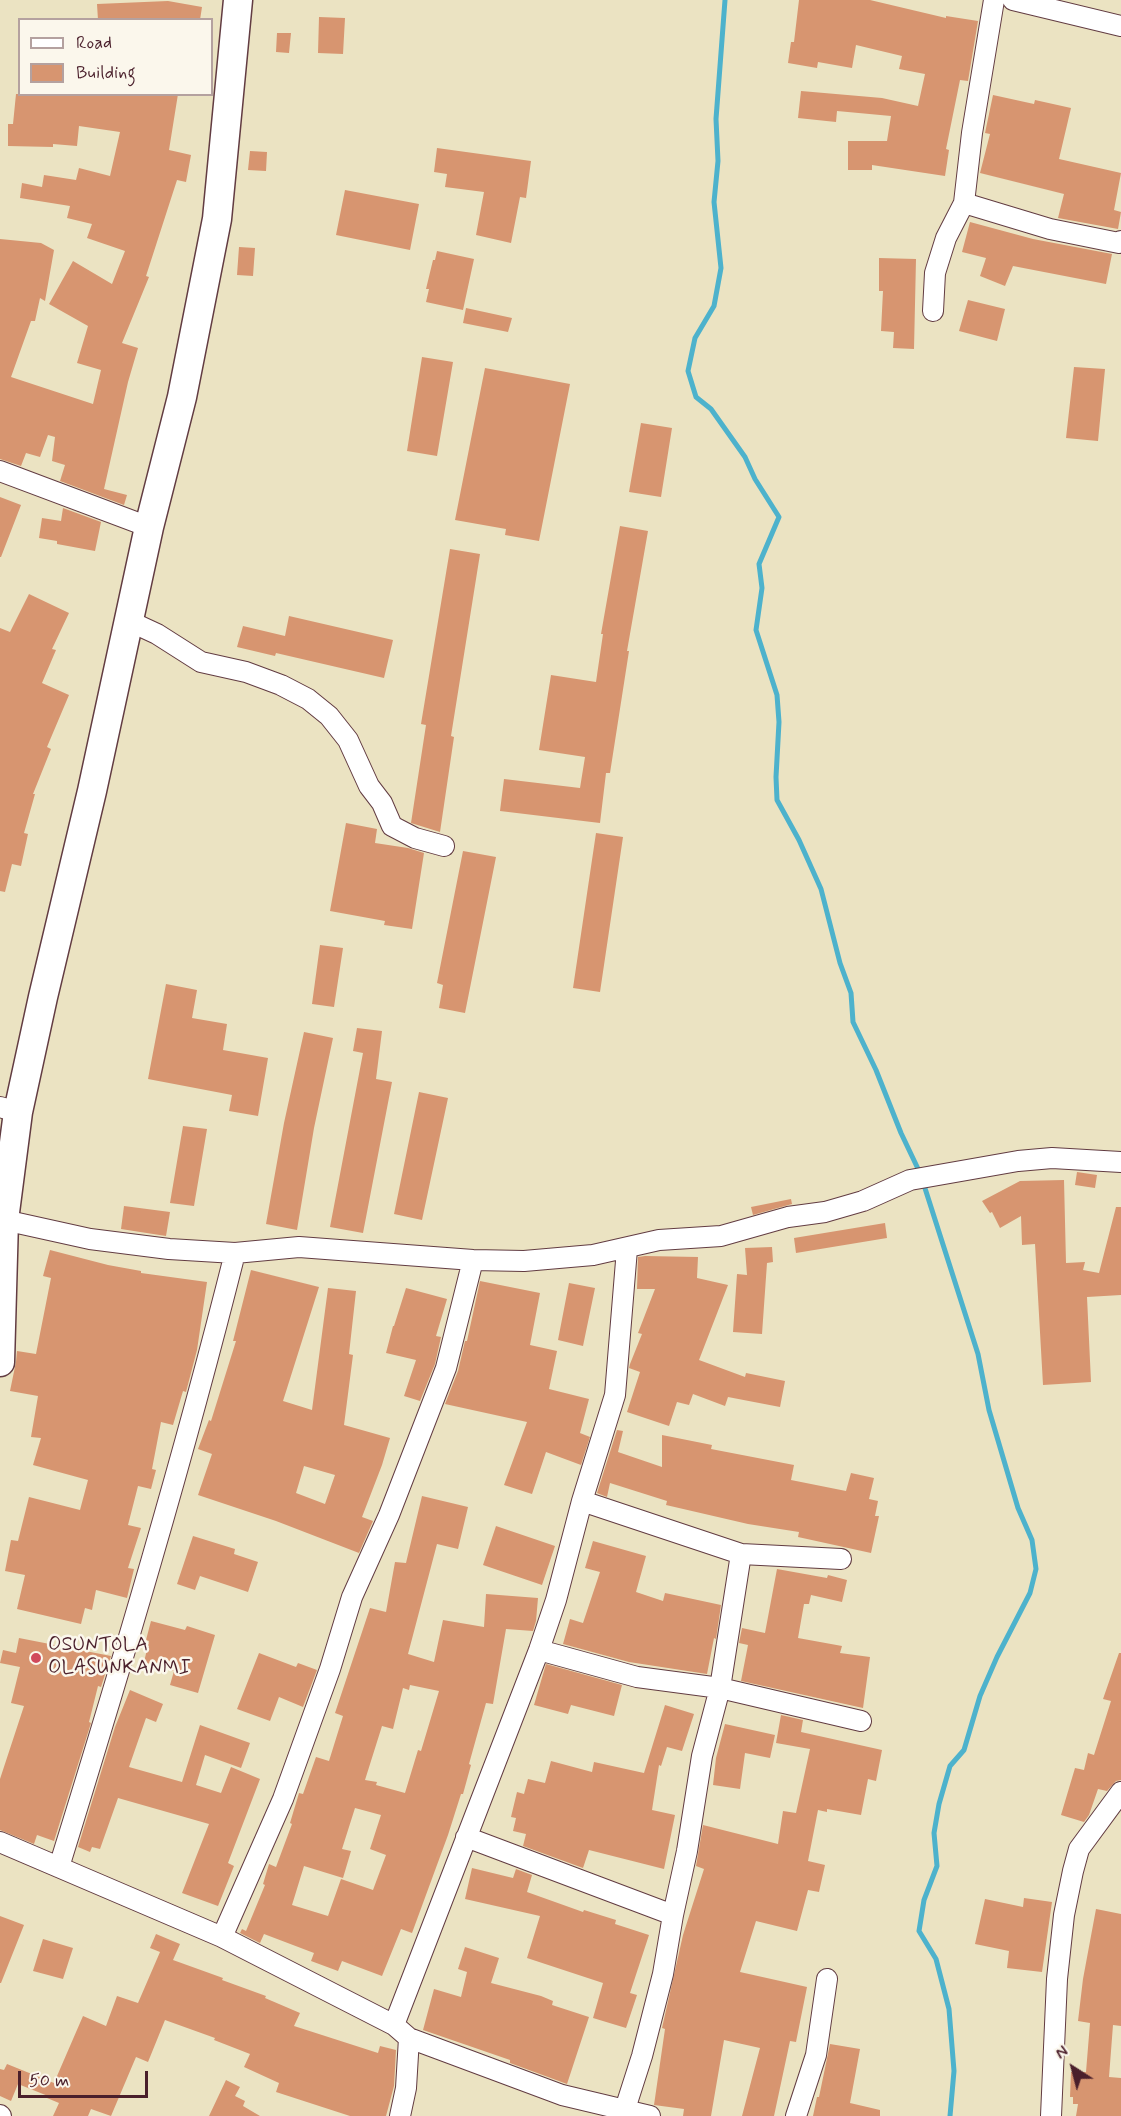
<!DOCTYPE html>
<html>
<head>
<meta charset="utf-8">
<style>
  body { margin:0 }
  #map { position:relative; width:1121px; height:2116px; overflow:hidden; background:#ebe3c2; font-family:Mynerve,sans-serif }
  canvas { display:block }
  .legend { position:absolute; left:18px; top:18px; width:195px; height:78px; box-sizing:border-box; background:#fbf7ec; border:2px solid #b4a19f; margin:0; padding:8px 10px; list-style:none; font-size:18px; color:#4a1f2b }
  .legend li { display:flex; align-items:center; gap:12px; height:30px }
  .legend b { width:30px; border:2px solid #b4a19f }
  .north { position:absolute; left:1043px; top:2038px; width:60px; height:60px; -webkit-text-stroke:4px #fbf7ec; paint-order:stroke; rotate:324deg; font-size:16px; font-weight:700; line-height:24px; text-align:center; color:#4a1f2b }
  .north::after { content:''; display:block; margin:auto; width:21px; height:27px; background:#4a1f2b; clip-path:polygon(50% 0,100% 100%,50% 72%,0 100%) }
  .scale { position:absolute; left:18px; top:2071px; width:130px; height:27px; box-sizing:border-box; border:3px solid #4a1f2b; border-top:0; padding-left:8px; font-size:18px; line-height:21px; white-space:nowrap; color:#4a1f2b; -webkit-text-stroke:4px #fbf7ec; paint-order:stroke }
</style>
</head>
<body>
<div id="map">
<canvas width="1121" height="2116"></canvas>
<ul class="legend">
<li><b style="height:8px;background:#fff"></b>Road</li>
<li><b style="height:16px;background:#d79570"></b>Building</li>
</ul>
<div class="north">N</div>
<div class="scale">50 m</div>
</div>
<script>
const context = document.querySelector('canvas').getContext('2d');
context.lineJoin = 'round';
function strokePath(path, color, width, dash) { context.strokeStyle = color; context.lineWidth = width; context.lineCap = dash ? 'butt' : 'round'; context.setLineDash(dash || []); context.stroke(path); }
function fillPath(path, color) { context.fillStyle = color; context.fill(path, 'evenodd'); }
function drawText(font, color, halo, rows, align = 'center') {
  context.font = font + ' Mynerve,sans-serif'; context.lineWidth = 5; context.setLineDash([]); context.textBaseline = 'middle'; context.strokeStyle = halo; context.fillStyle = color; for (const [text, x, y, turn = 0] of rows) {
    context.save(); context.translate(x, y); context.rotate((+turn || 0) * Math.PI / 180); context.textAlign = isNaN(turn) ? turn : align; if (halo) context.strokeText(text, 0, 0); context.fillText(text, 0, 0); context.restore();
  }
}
const stream = new Path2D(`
  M725,0L716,119L718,161L714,202L721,268L714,306L695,338L688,371L696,397L711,409L745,457L755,479L779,517L759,564L762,588L756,630L777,695L779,722L776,777L777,800L799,840L821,889L840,963L851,993L853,1022L876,1070L901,1133L920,1173
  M923,1182L978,1354L989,1410L1018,1508L1032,1540L1036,1569L1030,1593L997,1657L980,1696L964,1750L950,1766L939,1804L934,1833L937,1866L924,1900L919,1931L936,1959L949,2009L954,2071L950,2116`);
const building = new Path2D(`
  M799,0H870L946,18V16L978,21L968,81L960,80L946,149L949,150L945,176L872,165V170H848V141H887L891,116L837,111L836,122L798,118L801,91L882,98L918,106L925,74L899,69L902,56L856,45L852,68L818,62L817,68L788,63L791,42H794Z
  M168,1L202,7L200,20H98L97,4Z
  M319,17L345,18L343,54L318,53Z
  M277,33H291L289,53L276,52Z
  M16,94H178L169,150L191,155L186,182L177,180L146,276L149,277L122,343L138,348L128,382L104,489L127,495L124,505L60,481L65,465L52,461L55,437L48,435L40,457L26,453L21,466L0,459V239L41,243L54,250L45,301L40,298L35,321H31L11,377L93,404L101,370L77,363L88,326L49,304L73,261L112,284L125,251L87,238L92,224L67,218L70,206L20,198L22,183L42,187L44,175L76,180L79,168L110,176L120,132L79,126L77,146L53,144V147L8,146V124H13Z
  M993,95L1034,104L1035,100L1071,108L1059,159L1121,173L1114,210L1121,212L1118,229L1058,218L1064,194L980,173L990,134L985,133Z
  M437,148L531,161L526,198L520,197L511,243L476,235L484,192L445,187L447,174L434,172Z
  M250,151L267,152L266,171L248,170Z
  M345,190L419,204L410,250L336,235Z
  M970,222L1033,239L1112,254L1106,284L1013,266L1005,286L980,276L986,258L962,252Z
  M239,247L255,248L253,276L237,275Z
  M437,251L474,259L463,310L426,302L429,289H426L433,260H435Z
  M879,258L916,259L914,349L893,348L894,332L881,331L883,291H879Z
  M968,300L1005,309L997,341L959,331Z
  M466,308L512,318L508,332L463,323Z
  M422,357L453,362L437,456L407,451Z
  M1074,367L1105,369L1098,441L1066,438Z
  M485,368L570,384L539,541L505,535L506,529L455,520Z
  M641,423L672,428L661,497L629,492Z
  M0,497L21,505L1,557H0Z
  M63,508L101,522L95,551L57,544V541L39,538L42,518L61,521Z
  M620,526L648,531L627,651H629L610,773H606L600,823L500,811L504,779L580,788L585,757L539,750L551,675L596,682L603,634H601Z
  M450,549L480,554L451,736L454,737L440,832L411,823L426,725L421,724Z
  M29,594L69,613L52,649L56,650L42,683L69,695L47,747L51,749L33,794H35L24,833L28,834L21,866L12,864L5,892L0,891V628L10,632Z
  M289,616L393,640L384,678L276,653L275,656L237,647L243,626L285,636Z
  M346,823L377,829L375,843L408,848L424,853L412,929L384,925L385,921L330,911Z
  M596,833L623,837L600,992L573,988Z
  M463,851L496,857L465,1013L439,1008L443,985L437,983Z
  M320,945L343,948L334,1007L312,1004Z
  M166,984L197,990L192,1018L227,1024L223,1050L268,1058L258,1116L229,1111L232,1095L148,1079Z
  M357,1028L382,1031L376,1079L392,1082L363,1233L330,1227L363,1053L353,1051Z
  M304,1032L333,1038L314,1128L297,1230L266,1224L284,1123Z
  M419,1092L448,1098L422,1220L394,1214Z
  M183,1126L207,1129L194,1206L170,1203Z
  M1077,1172L1097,1175L1095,1188L1075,1185Z
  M1064,1180L1066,1263L1085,1262L1083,1270L1099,1273L1116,1207H1121V1295L1087,1297L1091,1382L1043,1385L1035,1244L1022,1245L1021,1216L1000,1228L992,1212L990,1213L982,1201L1020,1181Z
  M791,1199L792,1204L753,1215L751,1207Z
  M124,1206L170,1212L166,1236L121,1229Z
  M885,1223L887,1238L796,1253L794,1238Z
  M772,1247L773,1262L767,1263L762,1334L733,1332L737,1274L747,1275L745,1248Z
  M50,1250L108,1265L141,1271V1273L207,1282L197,1350L186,1392L183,1391L173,1425L161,1422L152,1469L156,1470L151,1489L138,1486L128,1525L141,1528L128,1568L134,1569L127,1598L96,1590L92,1610L85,1608L81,1624L17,1609L25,1575L5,1571L11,1540L18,1541L29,1497L80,1510L88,1480L33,1465L41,1438L31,1437L38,1396L10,1391L16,1362L17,1351L36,1354L51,1278L43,1276Z
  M645,1256L698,1257L697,1278L728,1285L699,1360L745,1377L746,1373L785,1381L780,1407L728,1397L725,1406L693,1394L689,1405L677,1402L669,1426L627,1412L640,1372L629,1368L630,1364L642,1334L638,1333L655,1289H637L638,1257Z
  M251,1270L319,1287L283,1401L312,1410L328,1288L356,1291L349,1354L353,1355L344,1425L390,1438L382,1465L362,1517L373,1521L359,1553L276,1521L198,1495L212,1454L198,1449L209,1420L211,1421L236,1341H233ZM304,1466L335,1475L325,1504L296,1493Z
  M480,1281L540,1293L530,1345L557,1351L549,1389L589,1399L580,1433L590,1437L581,1465L546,1452L532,1494L504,1485L527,1422L445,1404L458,1371L465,1341H467Z
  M569,1283L595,1288L583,1346L558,1340Z
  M406,1288L447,1299L436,1336L441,1337L435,1364L420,1401L404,1396L416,1360L386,1353L393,1326H394Z
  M617,1430L623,1431L618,1452L662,1467V1435L712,1445L711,1449L794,1465L791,1480L846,1491L851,1473L874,1478L869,1499L878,1501L875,1516H879L871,1553L798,1537L799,1532L748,1524L666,1505L667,1501L610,1483L607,1497L597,1493Z
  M422,1496L468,1507L458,1549L437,1544L408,1654L434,1662L443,1620L484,1627L486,1594L538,1598L536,1621L533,1631L506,1629L493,1704L486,1703L469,1764L471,1765L463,1794H461L448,1835L412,1933L401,1929L382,1976L342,1961L338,1971L311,1961L314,1953L264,1934L260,1943L240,1933L242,1929L246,1931L265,1885L263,1884L269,1864L276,1867L292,1824L290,1823L299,1793L303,1794L316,1757L329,1761L343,1716L335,1713L370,1608L386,1612L395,1562L406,1563ZM410,1685L439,1691L421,1751L418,1750L405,1793L376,1785L377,1782L365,1780L382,1726L393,1729L403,1688L409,1690ZM355,1808L381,1815L370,1849L386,1855L373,1890L341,1879L328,1916L292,1905L304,1866L343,1878L351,1851L342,1849Z
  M496,1526L555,1546L542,1585L483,1565Z
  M193,1536L235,1549L234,1554L258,1562L248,1592L200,1576L195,1590L177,1584Z
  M593,1541L646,1556L636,1592L663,1601L665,1593L721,1605L716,1639L714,1638L707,1674L629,1662L563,1644L570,1619L583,1623L600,1572L585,1568Z
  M777,1569L827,1578L828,1575L847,1580L842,1602L811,1595L809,1604H804L798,1638L842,1646L840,1653L870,1657L863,1708L741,1681L748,1645L739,1643L742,1628L765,1633Z
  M151,1621L185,1630L187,1626L215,1635L198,1693L170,1685L174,1671L144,1662L149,1641L146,1640Z
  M19,1638L111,1656L101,1687L98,1686L89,1722L91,1723L54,1841L37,1835L34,1844L0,1830V1779L24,1706L11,1703L20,1667L0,1663L3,1650L16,1653Z
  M259,1653L296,1667L298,1663L317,1670L303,1707L279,1697L270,1721L237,1709Z
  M1119,1653H1121V1780L1116,1781L1107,1791L1098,1789L1089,1815L1084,1822L1061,1815L1075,1768L1084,1770L1088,1753L1094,1755L1111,1701L1103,1699Z
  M546,1664L622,1685L614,1716L571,1705L568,1714L534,1705Z
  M130,1690L163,1704L156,1722L146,1718L129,1767L182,1782L200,1725L250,1743L241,1768L205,1755L196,1785L221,1793L231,1767L260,1779L228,1863L234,1866L218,1906L182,1893L209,1824L118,1798L100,1849L92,1847L90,1852L78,1847L115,1727Z
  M665,1705L694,1714L682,1751L667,1747L661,1766L659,1765L652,1810L675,1815L664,1869L589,1850L583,1868L523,1846L526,1834L513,1831L516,1818L511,1817L517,1792L524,1794L528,1779L545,1783L551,1761L592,1772L594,1762L644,1773Z
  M781,1715L803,1720L801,1732L882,1750L876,1781L868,1779L861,1815L827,1809V1812L818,1810L808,1861L825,1865L819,1892L808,1890L797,1931L756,1921L740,1972L807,1987L796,2042L790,2041L774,2116H742L760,2048L724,2040L711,2116H683L684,2109L654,2105L665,2029L662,2028L683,1935L704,1869L696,1866L703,1825L778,1844L783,1811L796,1813L810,1749L776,1743Z
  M725,1724L775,1735L770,1758L745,1753L740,1789L713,1785L716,1758Z
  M472,1868L513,1878L516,1869L532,1875L527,1892L583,1912L584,1910L616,1920L615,1924L649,1935L630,1993L637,1995L626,2028L593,2018L603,1983L527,1958L540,1916L465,1899Z
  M1024,1898L1052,1902L1042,1972L1007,1968L1009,1951L975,1944L985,1899L1023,1907Z
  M1096,1909L1121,1914V2026L1113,2025L1109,2077L1121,2078V2116H1076L1078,2104H1073V2097H1070L1071,2072H1086L1090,2023L1078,2021L1083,1979Z
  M0,1916L24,1925L1,1983H0Z
  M156,1934L180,1944L173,1960L223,1978L222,1980L266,1996L265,1998L300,2013L294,2026L378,2053L380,2046L396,2050L394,2086L386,2116H350L276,2092L279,2083L244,2067L250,2054L214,2040L215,2038L165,2020L148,2062L136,2057L111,2116L91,2109L88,2116H53L59,2103L47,2098L48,2096L18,2084L11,2101L0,2096V2069L4,2070L7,2064L54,2083L83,2016L106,2026L117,1996L138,2003L160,1952L150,1948Z
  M43,1939L73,1948L63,1979L33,1971Z
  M465,1947L499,1958L491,1983L541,1996L553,2001L552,2005L589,2017L567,2084L510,2063V2060L423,2030L434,1989L461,1997L467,1972L458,1969Z
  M830,2044L860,2049L850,2103L880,2110V2116H813L817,2097H819Z
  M226,2080L240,2087L235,2096L245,2101L243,2106L260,2116H209Z`);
const street = new Path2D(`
  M1013,0L1121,26
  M964,203L1050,229L1119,243L1121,241
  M933,311L935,273L946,238L964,203L972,133L994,0
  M0,471L149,527
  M129,621L157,634L201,662L246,672L281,685L308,699L329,716L348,740L369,786L382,803L392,826L415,838L444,846
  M0,1107L18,1112
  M4,1220L90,1239L169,1249L235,1253L299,1247L473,1260L524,1261L593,1255L659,1240L721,1236L788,1217L825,1212L863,1201L910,1180L1018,1161L1052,1158L1121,1162
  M582,1501L741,1554L841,1559
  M539,1650L637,1677L720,1688L861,1721
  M466,1837L673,1915
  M0,1842L222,1937L394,2025L409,2038L562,2095L650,2116
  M59,1867C122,1664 183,1460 235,1253
  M222,1937L283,1799L330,1669L352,1597L389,1515L446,1368L473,1260
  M394,2025L539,1650L556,1600L582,1501L615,1395L627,1249
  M625,2109L642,2056L663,1974L673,1915L687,1851L702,1756L720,1688L741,1554
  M0,2115L1,2116
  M400,2116L406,2088L409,2038
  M796,2116L816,2055L827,1979
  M1051,2116L1057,1979L1064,1915L1073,1871L1079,1849L1121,1792`);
const secondary = new Path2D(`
  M0,1362L4,1220L18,1112L43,997L92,791L149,527L182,397L217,219L238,0`);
const markers = [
  [36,1658,6,"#d1495b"]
];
const poiNames = [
  ["OSUNTOLA",48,1646],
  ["OLASUNKANMI",48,1669]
];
strokePath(stream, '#4db2cc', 5);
fillPath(building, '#d79570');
strokePath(street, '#623c42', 22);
strokePath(secondary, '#623c42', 31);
strokePath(street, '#fff', 20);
strokePath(secondary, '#fff', 28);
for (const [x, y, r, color] of markers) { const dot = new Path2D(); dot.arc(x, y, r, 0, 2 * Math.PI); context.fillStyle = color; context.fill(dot); strokePath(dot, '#fbf7ec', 2); }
drawText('20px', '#4a1f2b', '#fbf7ec', poiNames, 'left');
</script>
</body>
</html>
